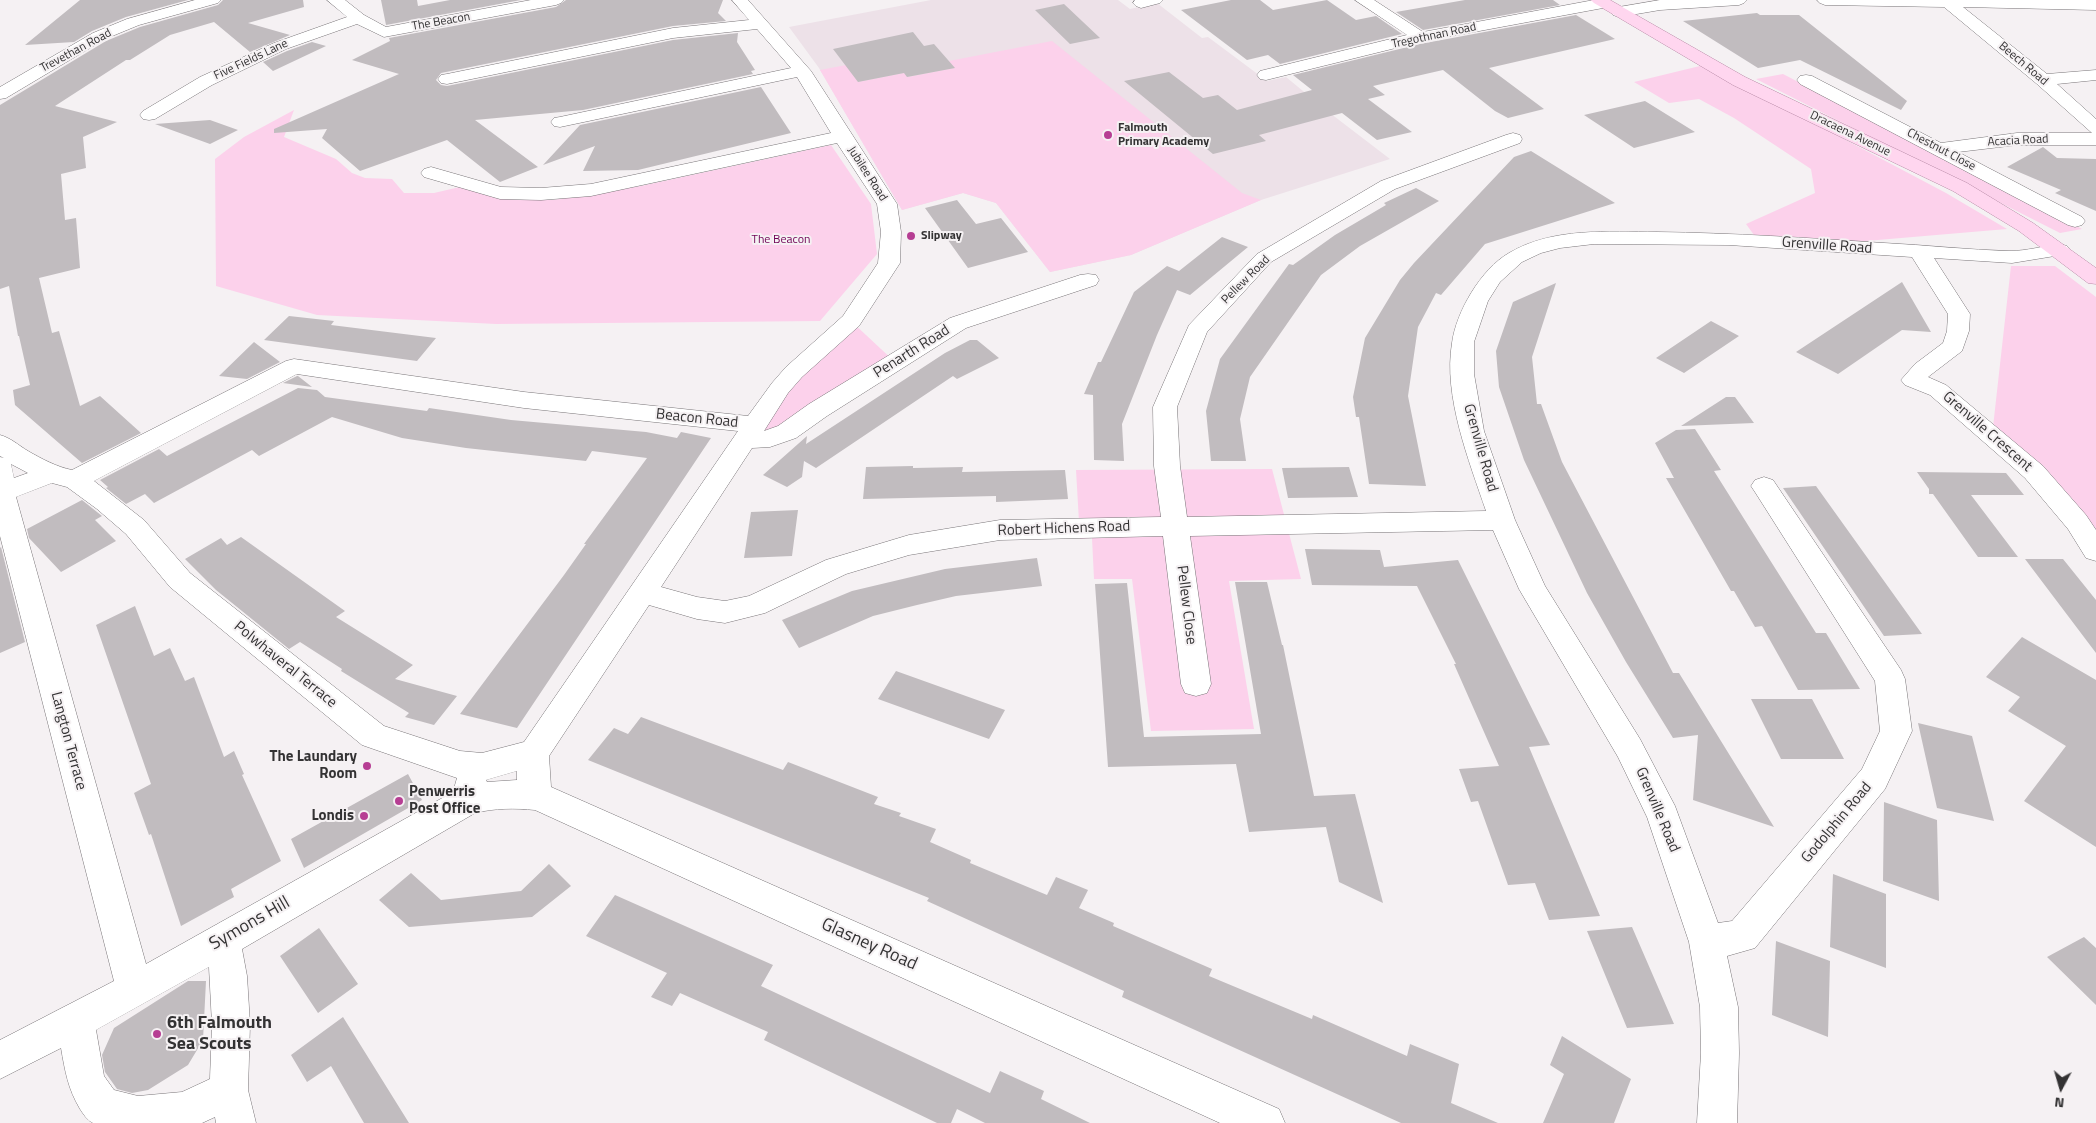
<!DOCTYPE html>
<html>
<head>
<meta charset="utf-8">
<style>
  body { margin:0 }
  #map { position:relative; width:2096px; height:1123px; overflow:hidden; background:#f5f1f3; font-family:"Titillium Web",sans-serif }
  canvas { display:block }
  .north { position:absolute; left:2036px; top:1063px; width:50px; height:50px; -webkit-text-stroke:4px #f5f1f3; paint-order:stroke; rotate:186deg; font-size:14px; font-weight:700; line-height:20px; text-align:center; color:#333233 }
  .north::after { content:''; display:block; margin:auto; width:18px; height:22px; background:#333233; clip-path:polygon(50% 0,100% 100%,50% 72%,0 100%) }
</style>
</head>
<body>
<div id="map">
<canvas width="2096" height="1123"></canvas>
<div class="north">N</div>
</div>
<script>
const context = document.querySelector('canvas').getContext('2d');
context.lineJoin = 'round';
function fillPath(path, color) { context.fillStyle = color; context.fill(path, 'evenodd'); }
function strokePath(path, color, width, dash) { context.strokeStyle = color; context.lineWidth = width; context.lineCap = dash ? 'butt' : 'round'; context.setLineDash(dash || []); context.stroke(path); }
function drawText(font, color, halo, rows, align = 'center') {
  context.font = font + ' "Titillium Web",sans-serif'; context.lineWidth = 4; context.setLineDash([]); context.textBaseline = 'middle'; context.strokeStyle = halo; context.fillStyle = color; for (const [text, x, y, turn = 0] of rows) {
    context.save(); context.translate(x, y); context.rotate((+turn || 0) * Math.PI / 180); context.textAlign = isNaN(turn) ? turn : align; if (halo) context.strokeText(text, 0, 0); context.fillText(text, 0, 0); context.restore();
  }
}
const built = new Path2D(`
  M931,0H1118L1130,9L1157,3L1202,38L1208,37L1267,81L1286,77L1326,110L1390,159L1261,200L1131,255L1050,272L996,203L963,193L902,210L819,68L789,27Z`);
const green = new Path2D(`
  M1052,41L1242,193L1261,200L1131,255L1050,272L996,203L963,193L902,210L820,70L846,65L858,82L904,73L908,77L954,68L949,61Z
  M1704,65L1946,193L2007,229L1854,242L1754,235L1746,224L1815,193L1811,169L1734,118L1699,99L1669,103L1634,82Z
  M1783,74L2082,229L2060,233L1756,79Z
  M294,110L284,137L336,159L352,173L365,178L392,179L404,193H434L464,186L496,198L553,200L641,186L831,145L871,204L877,254L820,321L496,324L317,315L216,286L215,159L244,137Z
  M2011,266H2055L2096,297V557L1993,427Z
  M851,321L896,363L770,439L755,425Z
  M1272,469L1301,579L1229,581L1254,729L1151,731L1132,579H1094L1092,538L1080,539L1076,470Z`);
const building = new Path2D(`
  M80,0H188L126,17L92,31L74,42L25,45Z
  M223,0H303L304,7L248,23L290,35L250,52L214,22L170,35L130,60H126L55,106L117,122L83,137L86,168L61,174L65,220L76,218L80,268L39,278L52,333L59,331L80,406L100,396L141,433L82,463L15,405L13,390L30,385L19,336H18L9,286L0,289V105L106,41L140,27L218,5Z
  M381,0H417L418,6L450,0H521L386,25Z
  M566,0H723L718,13L726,21L673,26L441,73L436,80L441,85L447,86L673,40L738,33L737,42L755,70L751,71L753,74L583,110L475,120L538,167L500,182L447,140L360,171L322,138L327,129L274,133V129L399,74L352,60L390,41L389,38L556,7Z
  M1231,0H1260L1273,10L1327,0L1356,20L1376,16L1402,34L1280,64L1268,55L1247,60L1181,10Z
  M1465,0H1553L1560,5L1423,30L1396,12Z
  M1064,4L1100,38L1070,44L1035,10Z
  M1757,13L1760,15H1799L1907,101L1901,110L1800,60L1758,68L1683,21Z
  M1576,15L1615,39L1489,68L1544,109L1508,118L1495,111L1443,70L1373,86L1385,95L1368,99L1412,132L1377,140L1342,113L1259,135L1266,141L1213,154L1124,81L1169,72L1203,98L1218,95L1237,110L1312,90L1293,75L1420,44Z
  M913,32L924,46L934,44L955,68L907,77L904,73L858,82L833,49Z
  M312,42L326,46L273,71L263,62L287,51Z
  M761,87L791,133L638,170L583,171L595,146L543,165L580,125Z
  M1645,101L1695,132L1634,148L1584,115Z
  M210,120L238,130L210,144L155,124Z
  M2043,147L2057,158L2096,159V211L2055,193L2061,190L2007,167Z
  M1531,151L1615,203L1485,244L1441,295L1436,293L1418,327L1408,396L1426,486L1369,484L1359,417H1356L1353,397L1365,338L1400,280L1414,263L1514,157Z
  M1416,188L1439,201L1360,246L1321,275L1250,377L1240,419L1246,461H1211L1206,411L1220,359L1289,264L1293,265L1335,235L1386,205L1384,203Z
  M957,200L976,224L1001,218L1028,252L968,268L925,208Z
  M1222,237L1248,247L1190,295L1177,290L1157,335L1122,424L1124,461L1094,460L1093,395L1084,394L1098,362H1101L1134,292L1167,266L1179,271Z
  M1902,282L1931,332L1902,330L1838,374L1796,352Z
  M1556,283L1532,357L1537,404H1541L1562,462L1673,673H1679L1774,827L1693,800L1698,735L1673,738L1626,662L1587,593L1524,460L1499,387L1496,351L1513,302Z
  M289,316L334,321L331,325L436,338L417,361L264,340Z
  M1711,321L1739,336L1684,373L1656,358Z
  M970,340H977L999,358L957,379L953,376L816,468L804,461L802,477L787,487L763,475L807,436L806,444L945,353Z
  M254,342L280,362L247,379L219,376Z
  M297,376H298L312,387L283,383Z
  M298,388L317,390L325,397L427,411L429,408L511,420L646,432L677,438L681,432L711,438L517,728L460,714L564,575L586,544H584L647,458L592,451L586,461L466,448L402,438L332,417L259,456L252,450L154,503L145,494L126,504L106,488L108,487L100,480L159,449L167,456Z
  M1726,397H1735L1754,423L1681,426Z
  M1695,429L1721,470L1714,471L1763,549L1816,633H1826L1860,689L1798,690L1762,626L1755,627L1734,591H1731L1666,478H1674L1655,443L1676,430Z
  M913,466V468L963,467L962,472L1065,470L1068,499L996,502V496L863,499L866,467Z
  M1349,467L1358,497L1288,498L1282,468Z
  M1917,472L2006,473L2024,495H1971L2018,557H1978L1933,494H1929V489Z
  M1816,486L1922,634L1884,636L1783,488Z
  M82,500L102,516L95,520L116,541L61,572L29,538L27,529Z
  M798,510L792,556L744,558L751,512Z
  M241,537L345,611L336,617L413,665L395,679L457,696L434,725L405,717L409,713L341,671L342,669L300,642L289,649L216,590L185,559L221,538L227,545Z
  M1,547L25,642L0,653V548Z
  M1305,549L1380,550L1384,567L1458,560L1550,745L1529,747L1600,916L1549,920L1535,883L1508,885L1478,801L1471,802L1459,769L1499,766L1454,664H1456L1417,586L1312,585Z
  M1037,558L1042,586L956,596L917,605L873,616L799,648L782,620L852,591L945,569Z
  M2025,559H2063L2096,600V653Z
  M1235,582H1267L1282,645H1283L1314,796L1355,794L1383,903L1339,882L1326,827L1249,832L1236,764L1108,767L1095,584L1127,583L1144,737L1261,734Z
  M135,606L154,656L170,648L185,681L194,677L224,757L234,751L244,774L242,775L281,861L231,889L234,897L181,926L151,834L149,835L134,793L151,784L96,625Z
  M2022,637L2096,680V847L2024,801L2066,746L2008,711L2020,697L1986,677Z
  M896,671L1005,710L989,739L878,699Z
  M1751,699H1812L1844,759H1781Z
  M641,717L783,770L788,762L878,797L874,804L901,813L899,816L936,829L930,842L971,860L970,863L1047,895L1056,877L1088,890L1079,908L1114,923L1113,926L1212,969L1209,976L1312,1019L1313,1015L1407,1056L1410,1044L1459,1064L1451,1103L1498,1123H1401L1122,997L1124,991L927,901L929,898L588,760L614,728L628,734Z
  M1918,723L1972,736L1994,821L1937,808Z
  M408,774L422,800L304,868L291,839Z
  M1884,802L1937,820L1939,901L1883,881Z
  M549,864L571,886L532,917L409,927L379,900L411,873L441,900L521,891Z
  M1833,874L1886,894V968L1830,947Z
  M615,895L773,965L761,986L990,1093L1000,1071L1044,1091L1041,1099L1090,1123H985L957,1109L951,1123H937L764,1040L768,1032L680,993L672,1006L651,997L667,973L586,936Z
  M1632,927L1674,1024L1627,1028L1587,931Z
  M319,928L358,984L318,1013L280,956Z
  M2084,937L2096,948V1005L2047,957Z
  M1776,941L1830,961L1828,1037L1772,1015Z
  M188,981H206L203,1040L188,1065L148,1090L132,1093L117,1089L105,1072L102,1055L114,1028Z
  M343,1017L409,1123H364L331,1066L307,1082L291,1055Z
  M1562,1036L1631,1079L1614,1123H1543L1564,1074L1550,1065Z`);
const minor = new Path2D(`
  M195,0H221L218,3L139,25L105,39L6,98L0,99V87L93,33L127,19Z
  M327,0H345L364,15L386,27L531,0H564L561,3L556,5L384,37L357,24L286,49L212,85L155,119L149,120L143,119L140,115L143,111L200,77L274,43L347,17Z
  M732,0H748L811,71L897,204L901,232L900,263L859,326L802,377L788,393L764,431L778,426L809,404L950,318L1080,275L1088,274L1096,275L1099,280L1096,285L966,328L827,416L796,438L770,447L752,448L661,587L697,597L725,601L749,596L826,560L909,535L1000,520L1161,517L1154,466L1153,407L1189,325L1257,254L1381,181L1506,135L1513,133L1520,135L1522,139L1520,143L1395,189L1271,262L1207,332L1177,407L1180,466L1187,517L1486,511C1469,461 1443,396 1452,343C1456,312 1481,269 1509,253C1553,227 1608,232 1657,232C1733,233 1808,238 1884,243C1926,245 1968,250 2010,251C2026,251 2044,246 2060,244L2067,246L2070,250L2067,254L2012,263L1934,258L1970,314L1969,331L1962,351L1928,377L1946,385L2043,466L2086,515L2096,530V561L2086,558L2068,529L2025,478L1930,395L1905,385L1901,380L1915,364L1943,343L1947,331L1948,314L1912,257L1729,245L1594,244L1560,248L1541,253L1522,262L1500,282L1488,301L1474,342V374L1484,431L1515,520L1545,586L1640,739L1675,806L1718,923L1732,921L1862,769L1880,731L1875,681L1755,492L1751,486L1755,480L1764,477L1773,480L1901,670L1905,679L1912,731L1885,789L1755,948L1727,956L1738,1007L1739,1053L1737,1123H1697L1701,1053L1700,1007L1689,942L1647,817L1618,757L1519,589L1493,530L1190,536L1211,684L1207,693L1196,696L1185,693L1181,684L1163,536L1000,540L909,555L846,574L765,613L725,623L697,619L649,605L549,756L551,787L1279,1109L1285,1123H1220L535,810C515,808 495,808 475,813L242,949L247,976L250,1024L248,1090L256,1123H216L215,1117L202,1123H93C87,1120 84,1115 80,1109C68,1089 65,1071 61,1048L0,1079V1040L114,981L0,536V457L4,458L0,456V435C11,438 18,445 28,451C42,459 57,467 72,470L286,361L294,359L524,392L748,416L772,383L786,367L843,316L878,263L881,232L877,204L837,143L591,196L541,200L500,199L424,177L421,173L424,169L431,167L501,187L541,188L591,184L831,133L797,77L560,127L554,126L551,122L554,118L560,117L791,68L757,29L673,38L447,84L441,83L438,79L441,75L447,74L673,28L749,20ZM297,374L524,408L738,431L524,742L482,753L460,751L384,726L190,573L144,520L94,481ZM11,464L28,473L14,478ZM52,483L67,487L97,509L126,534L170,587L362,745L457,778L453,792L146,964L16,497ZM517,771V780L487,782L486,780ZM209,967L212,1024L210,1079L182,1092L138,1096L114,1090L104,1076L96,1030Z
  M1135,0H1163L1160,3L1141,8L1136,6L1133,3Z
  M1355,0H1374L1423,32L1594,0H1609L1611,3L1608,6L1603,8L1420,42L1266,80L1260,79L1257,75L1260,71L1407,35Z
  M1660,0H1747L1744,3L1739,5L1660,10L1619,17L1613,15L1611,12L1613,9L1619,7Z
  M1817,0H2096V10L1963,7L2047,74L2096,70V80L2057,84L2096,119V145H2017L1958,152L2082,217L2085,221L2082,225L2075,227L2068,225L1800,84L1797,80L1800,76L1806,75L1812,76L1941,143L2017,133H2092L2037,84L1944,7L1825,5L1820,3Z`);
const major = new Path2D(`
  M1591,0H1610L1745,77L1967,183L2033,223L2096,268V284L2088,283L2019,231L1953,191L1733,85L1594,3Z`);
const markers = [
  [1108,135,5,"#b63e93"],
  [911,236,5,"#b63e93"],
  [367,766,5,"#b63e93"],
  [399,801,5,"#b63e93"],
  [364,816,5,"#b63e93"],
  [157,1034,5,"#b63e93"]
];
const farStreetnames = [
  ["The Beacon",441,22,-10],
  ["Tregothnan Road",1434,36,-12],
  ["Trevethan Road",76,51,-28],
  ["Five Fields Lane",251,60,-25],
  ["Beech Road",2023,64,40],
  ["Dracaena Avenue",1850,134,26],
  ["Acacia Road",2018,141,-3],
  ["Chestnut Close",1941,150,28],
  ["Jubilee Road",867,174,57],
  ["Pellew Road",1246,280,-45]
];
const farPoinames = [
  ["Falmouth",1118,128],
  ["Primary Academy",1118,142],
  ["Slipway",921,236]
];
const farParknames = [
  ["The Beacon",781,240]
];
const streetNames = [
  ["Grenville Road",1827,246,4],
  ["Penarth Road",912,352,-32],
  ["Beacon Road",697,419,6],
  ["Grenville Crescent",1987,432,41],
  ["Grenville Road",1480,448,74],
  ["Robert Hichens Road",1064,529,-2],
  ["Pellew Close",1186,605,83],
  ["Polwhaveral Terrace",285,665,39],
  ["Langton Terrace",68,741,75],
  ["Grenville Road",1657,810,67],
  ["Godolphin Road",1837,823,-50]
];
const poiNames = [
  ["The Laundary",357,757],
  ["Room",357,774],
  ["Penwerris",409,792,"left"],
  ["Post Office",409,809,"left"],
  ["Londis",354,816]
];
const nearStreetnames = [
  ["Symons Hill",250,924,-30],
  ["Glasney Road",869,945,24]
];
const nearPoinames = [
  ["6th Falmouth",167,1024],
  ["Sea Scouts",167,1045]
];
fillPath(built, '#ede1e8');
fillPath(green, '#fcd1eb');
fillPath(building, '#c1bcbf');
strokePath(minor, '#797578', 1);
strokePath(major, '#b88ba7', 1);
fillPath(minor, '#fff');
fillPath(major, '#ffd6ef');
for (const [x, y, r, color] of markers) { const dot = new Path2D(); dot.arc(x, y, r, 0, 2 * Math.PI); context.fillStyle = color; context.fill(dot); strokePath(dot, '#f5f1f3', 2); }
drawText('12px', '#333233', '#f5f1f3', farStreetnames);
drawText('bold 12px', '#333233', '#f5f1f3', farPoinames, 'left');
drawText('12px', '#6f0055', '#f5f1f3', farParknames);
drawText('15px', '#333233', '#f5f1f3', streetNames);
drawText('bold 15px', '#333233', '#f5f1f3', poiNames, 'right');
drawText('18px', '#333233', '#f5f1f3', nearStreetnames);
drawText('bold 18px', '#333233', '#f5f1f3', nearPoinames, 'left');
</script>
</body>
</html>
